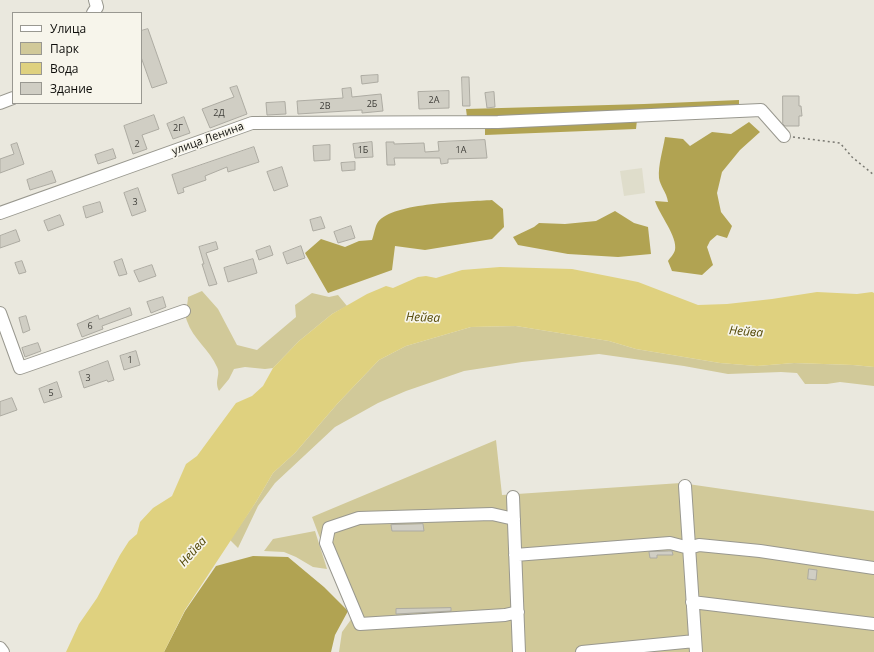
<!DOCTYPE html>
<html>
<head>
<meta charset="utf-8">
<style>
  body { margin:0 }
  #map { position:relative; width:874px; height:652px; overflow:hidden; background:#eae8de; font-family:"Open Sans",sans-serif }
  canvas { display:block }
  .legend { position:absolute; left:12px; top:12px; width:130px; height:92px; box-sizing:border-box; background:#f7f5eb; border:1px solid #999891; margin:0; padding:5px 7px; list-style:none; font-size:12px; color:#0d0d0a }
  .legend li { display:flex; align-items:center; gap:8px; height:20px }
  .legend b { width:20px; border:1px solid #999891 }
</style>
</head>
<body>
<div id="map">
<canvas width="874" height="652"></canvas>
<ul class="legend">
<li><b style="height:5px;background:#fff"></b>Улица</li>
<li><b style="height:11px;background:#d1c999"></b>Парк</li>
<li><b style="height:11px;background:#dfd17f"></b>Вода</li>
<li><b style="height:11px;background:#d0cec4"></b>Здание</li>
</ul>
</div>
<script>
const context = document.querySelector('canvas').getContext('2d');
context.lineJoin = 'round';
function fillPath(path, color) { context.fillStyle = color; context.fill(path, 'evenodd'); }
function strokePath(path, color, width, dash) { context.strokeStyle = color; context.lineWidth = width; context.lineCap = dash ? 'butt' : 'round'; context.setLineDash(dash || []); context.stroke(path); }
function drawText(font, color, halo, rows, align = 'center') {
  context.font = font + ' "Open Sans",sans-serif'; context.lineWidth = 3.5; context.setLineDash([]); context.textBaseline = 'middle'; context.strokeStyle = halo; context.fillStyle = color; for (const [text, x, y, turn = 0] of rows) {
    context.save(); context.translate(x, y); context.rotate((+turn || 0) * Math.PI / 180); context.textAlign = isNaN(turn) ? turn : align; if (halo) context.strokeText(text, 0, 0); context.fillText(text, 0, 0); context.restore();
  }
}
const built = new Path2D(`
  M642,168L645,193L624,196L620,171Z`);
const green = new Path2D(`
  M202,291L218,309L237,345L257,350L296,317L295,305L312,293L329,297L338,295L347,306L332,314L299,341L273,368L265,369L245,367L234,369L229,379L219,391C214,380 221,375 217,367C210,350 193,339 187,321C184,315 188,304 188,297Z
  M516,326L609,341L636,349L720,363L757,366L794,363L853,365L874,367V386L840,382L827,384H805L797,373L781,372L728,374L684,366L599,354L522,362L464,371L406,391L378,403L335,427L275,483L258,506L238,548L230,540L256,502L273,473L295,453L338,403L379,360L406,346L471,327Z
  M496,440L502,495L681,483L874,511V652H339L342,632L355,614L343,599L312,517Z
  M315,531L327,569L313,567L296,557L284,552L264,551L273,539Z`);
const forest = new Path2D(`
  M739,100V108L467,117L466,109L644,104Z
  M637,120L636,129L485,135V127Z
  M749,122L760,132L740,150L722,172L717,193L721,212L732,226L727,238L717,235L710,241L707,247L713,265L702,275L672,271L668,261C670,258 674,254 675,250C678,237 659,214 655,201L668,202C667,193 660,186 659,178C658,165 663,150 665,137L683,139L690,146L712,132L731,134Z
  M492,200L503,209L504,227L492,239L425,250L395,246L392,270L328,293L305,253L321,239L345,247L359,241L372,240C374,235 375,226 378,222C393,202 467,202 492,200Z
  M615,211L634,223L648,227L651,254L618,257L568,254L518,245L513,237L534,227L539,223L565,224L596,221Z
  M253,556L288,557L324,587L348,611L335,635L331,652H164L185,611L216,566Z`);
const water = new Path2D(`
  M500,267L572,269L638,282L698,305L727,304L772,299L817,292L857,294L872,292L874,293V367L853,365L794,363L757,366L720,363L636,349L609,341L516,326L471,327L406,346L379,360L338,403L295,453L273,473L256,502L185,610L164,652H66L79,624L97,598L120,555L129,541L137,534L140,522L153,508L172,496L186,464L197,456L236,403L252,396L263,386L273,368L299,341L332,314L367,294L386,286L393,288L418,277L426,276L436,278L462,270Z`);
const building = new Path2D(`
  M148,29L167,83L152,88L141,57V31Z
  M378,75V82L362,84L361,76Z
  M462,77H469L470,106H463Z
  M237,86L247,114L210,128L202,109L234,97L230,88Z
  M351,88L352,97L381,94L383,111L362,113V110L298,114L297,101L343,98L342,89Z
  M449,91V108L419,109L418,92Z
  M494,92L495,107L487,108L485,93Z
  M783,96H799V106H801L802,116H799V126H785L783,124Z
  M285,102L286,114L267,115L266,103Z
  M154,115L159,129L142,135L147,149L133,154L124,126Z
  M184,117L190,133L173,139L167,124Z
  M485,140L487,158L448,159V163L441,164L440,158H394L395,165H387L386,142H394V144L424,143L425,152L439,151L438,142Z
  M372,142L373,157L355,158L353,144Z
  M17,143L24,164L0,173V159L14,154L11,145Z
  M330,145V160L314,161L313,146Z
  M254,147L259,162L228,172L227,167L205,176L206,180L183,188L184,192L178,194L172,175Z
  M113,149L116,158L98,164L95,155Z
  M355,162V170L342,171L341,163Z
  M282,167L288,186L274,191L267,172Z
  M52,171L56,182L30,190L27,180Z
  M138,188L146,211L132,216L124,193Z
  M100,202L103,212L86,218L83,207Z
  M60,215L64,225L48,231L44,221Z
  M321,217L325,228L313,231L310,220Z
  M351,226L355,238L338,243L334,232Z
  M16,230L20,241L0,248V236Z
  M216,242L218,249L206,253L217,284L209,286L202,264H204L199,247Z
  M270,246L273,255L259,260L256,251Z
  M301,246L305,258L287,264L283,253Z
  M122,259L127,274L119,276L114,262Z
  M253,259L257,273L228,282L224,268Z
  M22,261L26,272L19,274L15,263Z
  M152,265L156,276L139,282L134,271Z
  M163,297L166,307L151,313L147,302Z
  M130,308L132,315L102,326L103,329L82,337L77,324L98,315L99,319Z
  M26,316L30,330L23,333L19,318Z
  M38,343L41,351L25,357L22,348Z
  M136,351L140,365L124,370L120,356Z
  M108,361L114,380L108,382L107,380L84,388L79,372Z
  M57,382L62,397L44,403L39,389Z
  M12,398L17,410L0,416V402Z
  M423,524L424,531H392L391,525Z
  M669,551H672L673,555H657V558H650L649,552Z
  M809,569L817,570L816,580L808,579Z
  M451,608V611L396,614V609Z`);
const path = new Path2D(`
  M793,137L840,143L852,157L874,175`);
const minor = new Path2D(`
  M93,13L97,7L95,0
  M0,103L13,98
  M0,213L252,123L498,122L761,110L784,136
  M0,313L20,368L184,311
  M685,486L696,652
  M513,497L519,652
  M514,519L492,514L359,518L329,528L326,543L360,624L505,615L518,612
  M515,555L670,543L689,548L699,545L760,551L874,568
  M692,602L874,624
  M0,648L3,652
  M582,652L695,641`);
const numberNames = [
  ["2А",434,100],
  ["2Б",372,104],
  ["2В",325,106],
  ["2Д",219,113],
  ["2Г",178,128],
  ["2",137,144],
  ["1Б",363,150],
  ["1А",461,150],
  ["3",135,202],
  ["6",90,326],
  ["1",130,360],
  ["3",88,378],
  ["5",51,393]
];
const streetNames = [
  ["улица Ленина",208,139,-20]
];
const waterNames = [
  ["Нейва",423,318,2],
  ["Нейва",746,332,5],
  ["Нейва",193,552,-49]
];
fillPath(built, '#dfddcb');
fillPath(green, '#d1c999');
fillPath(forest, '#b1a352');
fillPath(water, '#dfd17f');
fillPath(building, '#d0cec4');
strokePath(building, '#adaba2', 1);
strokePath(minor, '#99988f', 14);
strokePath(path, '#797871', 1.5, [2, 3]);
strokePath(minor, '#fff', 12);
drawText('9px', '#3e3d38', null, numberNames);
drawText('11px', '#0d0d0a', '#f7f5eb', streetNames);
drawText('italic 12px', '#534806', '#f7f5eb', waterNames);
</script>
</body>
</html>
